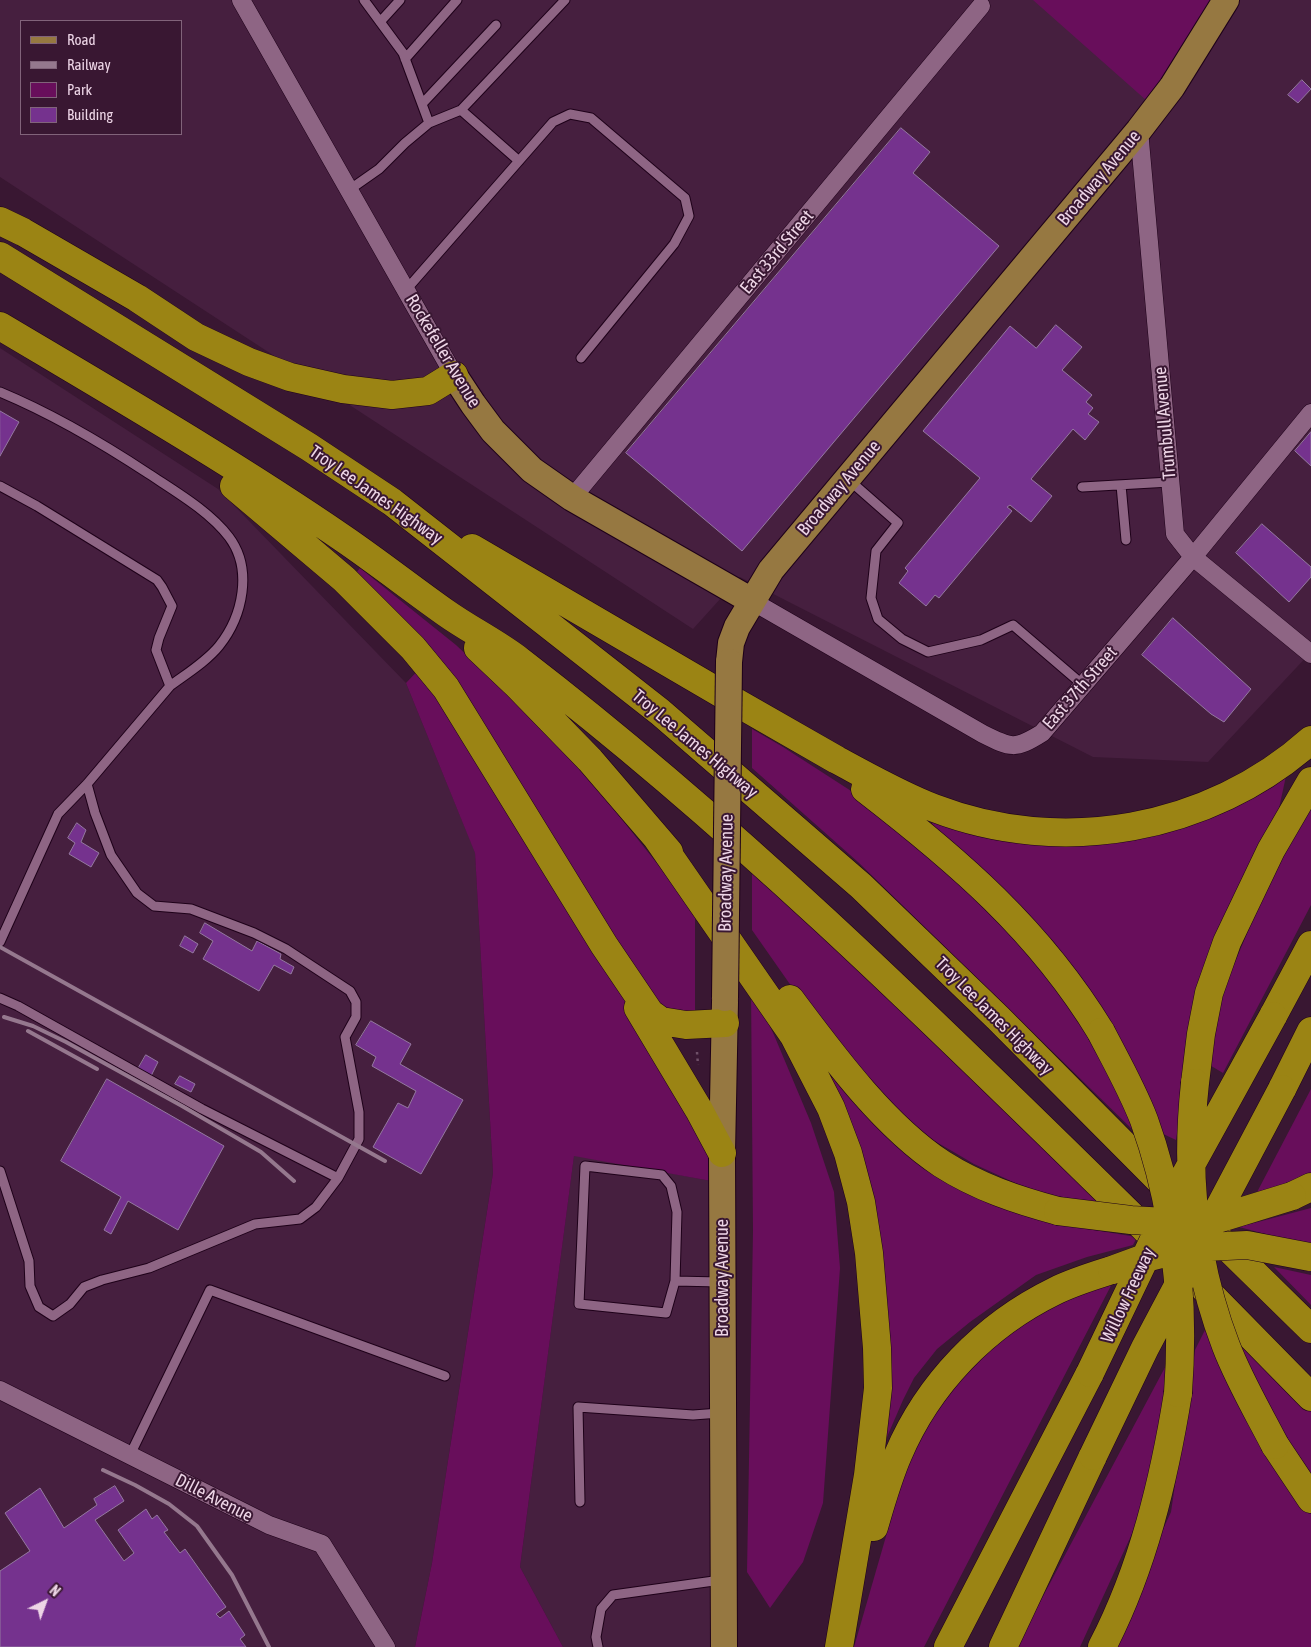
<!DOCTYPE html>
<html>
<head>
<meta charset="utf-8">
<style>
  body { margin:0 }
  #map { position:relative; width:1311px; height:1647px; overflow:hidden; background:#391732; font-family:"Asap Condensed",sans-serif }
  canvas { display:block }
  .legend { position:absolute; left:20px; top:20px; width:162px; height:115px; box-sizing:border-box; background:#391732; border:1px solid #81637a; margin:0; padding:6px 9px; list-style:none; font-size:15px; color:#edd5e6 }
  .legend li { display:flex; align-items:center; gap:10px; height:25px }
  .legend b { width:25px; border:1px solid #81637a }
  .north { position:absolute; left:20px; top:1577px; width:50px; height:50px; -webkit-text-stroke:4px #391732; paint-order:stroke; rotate:42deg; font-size:14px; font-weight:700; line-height:20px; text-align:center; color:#edd5e6 }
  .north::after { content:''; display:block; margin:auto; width:18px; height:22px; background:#edd5e6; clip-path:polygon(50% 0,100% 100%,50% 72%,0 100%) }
</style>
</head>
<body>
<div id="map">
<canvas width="1311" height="1647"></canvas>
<ul class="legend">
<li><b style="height:6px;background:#967841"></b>Road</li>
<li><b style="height:6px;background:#95788e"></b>Railway</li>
<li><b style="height:14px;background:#680e5b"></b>Park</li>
<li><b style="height:14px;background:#75328e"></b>Building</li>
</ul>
<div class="north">N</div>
</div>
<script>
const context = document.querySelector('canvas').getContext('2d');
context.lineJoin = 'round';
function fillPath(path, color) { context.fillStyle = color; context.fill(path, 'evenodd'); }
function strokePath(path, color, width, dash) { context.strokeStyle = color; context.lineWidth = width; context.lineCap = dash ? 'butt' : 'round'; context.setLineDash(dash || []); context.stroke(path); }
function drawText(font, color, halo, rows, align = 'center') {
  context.font = font + ' "Asap Condensed",sans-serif'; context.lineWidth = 4; context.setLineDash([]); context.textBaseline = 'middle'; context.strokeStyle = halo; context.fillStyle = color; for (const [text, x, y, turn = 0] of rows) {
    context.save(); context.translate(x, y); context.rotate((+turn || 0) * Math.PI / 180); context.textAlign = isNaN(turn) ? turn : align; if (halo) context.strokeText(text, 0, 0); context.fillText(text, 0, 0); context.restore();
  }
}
const built = new Path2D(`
  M0,0H1311V652L1208,762L1093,757L740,577L693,629L0,177ZM21,21H181V134H21Z
  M0,348L218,489L406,683L475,852L493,1173L432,1563L415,1647H0Z
  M574,1155L722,1183L724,1647H563L520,1567Z`);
const green = new Path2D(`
  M1033,0H1226L1155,108Z
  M360,568L456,645L511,697L576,762L695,911V1011L662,1014L356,573Z
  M425,663L604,945L722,1183L574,1156L520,1567L563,1647H415L432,1563L493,1173L475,853L406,683Z
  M752,729L783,747L862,798L965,883L1040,963L1109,1067L1134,1131L858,862L752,768Z
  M1286,776L1278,813L1181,1110L1176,1140L1161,1133L1110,1024L1054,942L930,826L937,818L1015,840Z
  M1311,802V905L1223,1073L1208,1064L1207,1030L1267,885Z
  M752,859L1113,1207L1064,1199L1024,1187L974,1164L952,1151L931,1139L904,1116L869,1081L794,990L752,930Z
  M751,988L774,1035L811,1123L834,1192L840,1268L823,1503L803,1562L770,1608L747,1572L753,1231Z
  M828,1068L1028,1217L1075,1227L1137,1237L1133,1245L1087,1257L1036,1275L970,1322L937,1349L914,1378L903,1400L887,1437L883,1434L851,1130Z
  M1311,1089V1173L1295,1183L1255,1196Z
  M1311,1208V1246L1239,1227Z
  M1274,1267L1311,1275V1305Z
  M1117,1274L924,1647H854L915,1436L943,1392L1029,1311Z
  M1230,1324L1311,1406V1480L1278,1429Z
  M1207,1326L1273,1462L1311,1514V1647H1109L1171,1512L1195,1350Z
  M1170,1358L1156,1451L1135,1527L1080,1647H1016Z`);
const building = new Path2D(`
  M1302,80L1311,89L1298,103L1288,95Z
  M901,128L930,152L913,173L999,246L742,551L626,453Z
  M1056,325L1082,347L1062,370L1092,395L1086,402L1093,408L1088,414L1099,422L1085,440L1073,429L1031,479L1052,496L1031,522L1010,505L1007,507L1012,511L939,598L935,595L926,606L899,583L908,571L905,568L980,478L923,431L1010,326L1036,348Z
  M0,411L19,422L0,456Z
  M1311,432V466L1295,451Z
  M1262,524L1311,567V577L1289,602L1236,553Z
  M1173,618L1251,689L1224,722L1211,714L1142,655Z
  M77,823L86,830L81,842L99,853L91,867L69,854L75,843L68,838Z
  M205,923L252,951L257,941L281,954L280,959L294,967L291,974L274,965L259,991L203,959L213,941L200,933Z
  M185,936L198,944L193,953L180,946Z
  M371,1021L411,1044L400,1064L463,1100L421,1174L373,1147L398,1103L408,1108L416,1091L372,1066L376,1057L356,1045Z
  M146,1055L158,1062L151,1076L138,1069Z
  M180,1076L195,1084L191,1092L175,1084Z
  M107,1079L224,1146L178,1230L128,1201L111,1234L104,1230L121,1197L61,1161Z
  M115,1486L124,1501L95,1520L124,1561L134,1553L118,1530L146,1509L152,1519L157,1515L168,1530L164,1532L180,1553L185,1549L226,1607L216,1614L220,1618L229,1611L245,1635L240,1639L246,1647H0V1571L30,1551L5,1513L40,1488L64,1528L97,1505L94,1499Z`);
const path = new Path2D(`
  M697,1052L698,1065`);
const lane = new Path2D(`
  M364,0L403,53L429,123
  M380,22L400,0
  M405,59L457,0
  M422,104L496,25
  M461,110L519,161
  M349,190L379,169L405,143L429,123L461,110L565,0
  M406,290L553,122L570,114L591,118L685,198L689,216L674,244L581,358
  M0,392C53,414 102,443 149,474C176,492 209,511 229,537C253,569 243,616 219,646C206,662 186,674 170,686
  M849,480L898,523L876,551L871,598L878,619L902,639L928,652L981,640L1013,625L1083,685
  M1121,485L1126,540
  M0,486L37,506L157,580L162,587L172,606L159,638L156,650L170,686L87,784L58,814L0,942
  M1082,487L1170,482
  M0,998L18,1006L202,1109L338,1178
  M0,1171L29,1261L30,1286L39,1307L53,1316L70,1304L84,1287L102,1280L149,1268L255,1224L300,1219L316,1207L338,1178L359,1139V1112L345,1037L356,1017V1002L350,991L286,949L254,933L191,909L154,906L137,893L111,855L95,813L87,784
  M675,1281L677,1212L671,1186L662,1175L585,1166L579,1304L666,1313L675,1281L720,1282
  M130,1455L210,1290L445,1376
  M580,1502L578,1407L693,1415L720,1413
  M598,1647L596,1637L601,1609L613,1595L721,1580`);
const street = new Path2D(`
  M241,0L454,375
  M1139,130L1175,534L1193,557L1311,654
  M572,498L981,6
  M752,601L983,734C1011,748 1015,750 1042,733L1193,557L1311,413
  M0,1390L269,1525L322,1544L386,1647`);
const primary = new Path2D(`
  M454,375L473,404L493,431L532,470L572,498L752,601
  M729,662L731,643L737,627L771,570L1139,130L1172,87L1226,0
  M724,1647L722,1153L725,1002`);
const highway = new Path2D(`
  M0,221L23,232L137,298L196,337L249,362L290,377L343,389L392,395L428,391L454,375
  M0,256L309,447L392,502L660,712L861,886L998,1018L1170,1191
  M0,326C116,395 233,463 344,539C379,563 412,589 446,613C470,630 497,643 520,661C744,833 945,1033 1146,1230
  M234,486L344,579L413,648L446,688L604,945L650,1013L661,1021L686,1025L725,1023
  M472,548C557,597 642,647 727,697C764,718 801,739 837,760C869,777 900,795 934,808C1061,857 1209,831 1311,740
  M478,648L516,684L590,760L669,852
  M865,789C957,860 1039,930 1101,1032
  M657,838L794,1036L831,1108L848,1153L861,1202L869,1253L877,1348L878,1388L868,1475L839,1647
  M790,999C832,1055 883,1125 942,1164C978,1187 1017,1200 1058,1211
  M638,1008L699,1110L722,1153
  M1273,1016L1311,945
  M1195,1083L1201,1034L1209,993L1227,942L1271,850L1311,781
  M1282,1089L1311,1031
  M1292,1196L1311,1187
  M1213,1233L1311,1329
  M1203,1287L1311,1397
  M1275,1445L1311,1499
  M874,1527C881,1503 888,1478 898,1455C928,1384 985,1325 1055,1291C1073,1282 1093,1276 1112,1270
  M948,1647L1090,1373
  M1003,1647L1093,1456
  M1102,1647C1143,1568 1164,1480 1178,1393`);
const rail = new Path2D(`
  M0,947L385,1161
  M4,1017L33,1026L66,1042L182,1106L261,1152L294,1181
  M28,1031L97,1069
  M103,1470L135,1485L169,1504L197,1526L232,1575L269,1647`);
const primaryBridge = new Path2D(`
  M725,998L729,662`);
const highwayBridge = new Path2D(`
  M1101,1032C1116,1061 1132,1089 1144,1120C1176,1209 1185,1299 1178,1393
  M1195,1083C1185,1174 1193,1260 1226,1346C1239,1380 1258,1412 1275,1445
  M1058,1211L1131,1220L1201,1224L1292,1196
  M1112,1270L1142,1259L1185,1248L1247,1245L1310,1257
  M1090,1373L1181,1183L1273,1016
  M1093,1456L1145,1348L1282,1089`);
const streetNames = [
  ["Broadway Avenue",1099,178,-50],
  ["East 33rd Street",777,252,-50],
  ["Rockefeller Avenue",443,351,59],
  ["Trumbull Avenue",1165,423,-95],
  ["Broadway Avenue",839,488,-50],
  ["Troy Lee James Highway",376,495,35],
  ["East 37th Street",1080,688,-49],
  ["Troy Lee James Highway",695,744,40],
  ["Broadway Avenue",726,873,-89],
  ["Troy Lee James Highway",994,1016,45],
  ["Broadway Avenue",722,1278,-90],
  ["Willow Freeway",1128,1295,-65],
  ["Dille Avenue",214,1498,27]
];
fillPath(built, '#461f3f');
fillPath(green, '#680e5b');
fillPath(building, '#75328e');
strokePath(building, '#9478a0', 1);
strokePath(lane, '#1e0119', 11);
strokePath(street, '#1e0119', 19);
strokePath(primary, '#1e0119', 28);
strokePath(highway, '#1e0119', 29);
strokePath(path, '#6f5068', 2.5, [2.5, 4]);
strokePath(lane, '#8e6584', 9);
strokePath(street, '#8e6584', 18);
strokePath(primary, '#967841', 26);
strokePath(highway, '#9b8414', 28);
strokePath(rail, '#95788e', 4);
strokePath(primaryBridge, '#1e0119', 28, []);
strokePath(highwayBridge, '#1e0119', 29, []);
strokePath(primaryBridge, '#967841', 26);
strokePath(highwayBridge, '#9b8414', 28);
drawText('18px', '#edd5e6', '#391732', streetNames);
</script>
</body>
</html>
